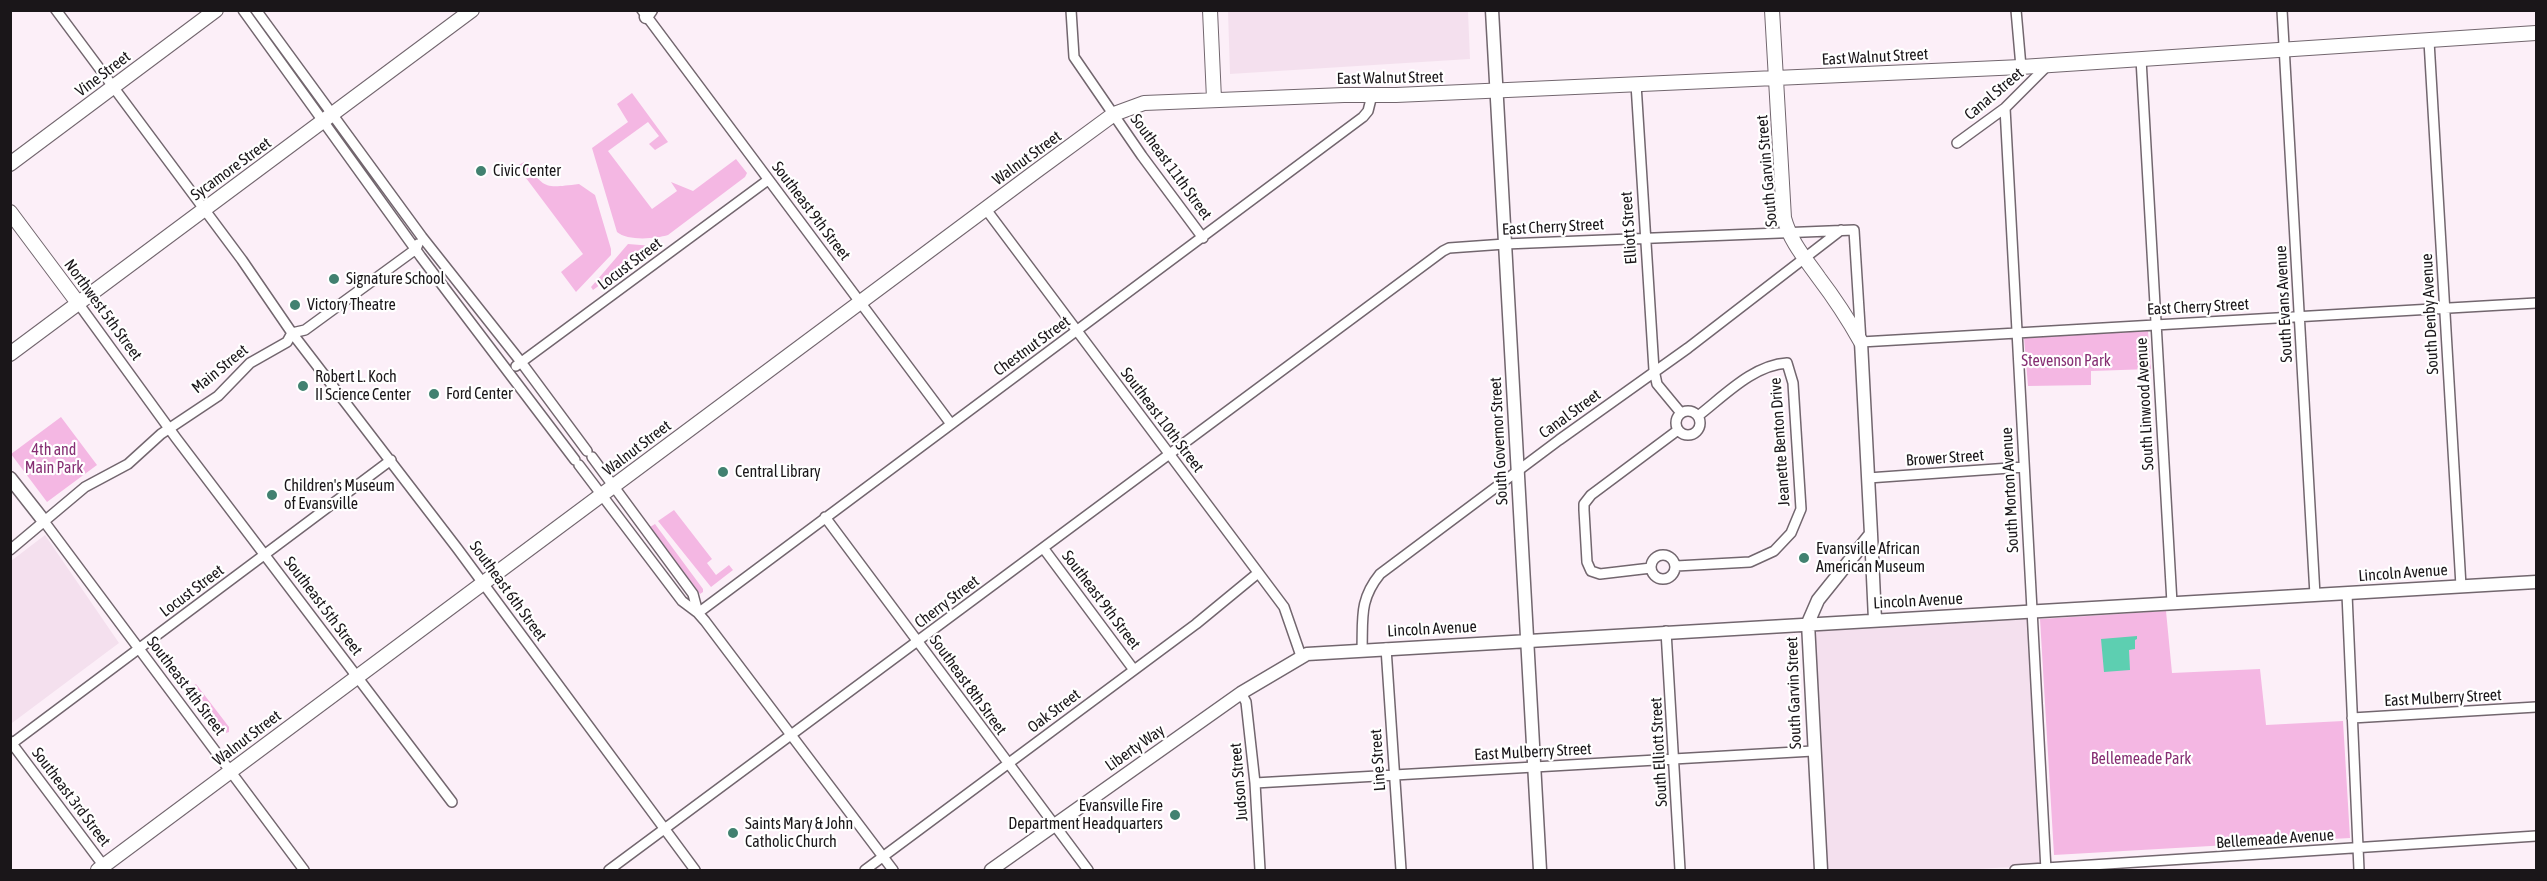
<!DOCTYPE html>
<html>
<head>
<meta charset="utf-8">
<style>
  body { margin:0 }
  #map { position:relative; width:2547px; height:881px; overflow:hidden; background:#fceff8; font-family:"Asap Condensed",sans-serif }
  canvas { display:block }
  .frame { position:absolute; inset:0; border:12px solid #1a1619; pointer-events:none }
</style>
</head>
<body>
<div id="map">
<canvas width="2547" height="881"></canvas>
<div class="frame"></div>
</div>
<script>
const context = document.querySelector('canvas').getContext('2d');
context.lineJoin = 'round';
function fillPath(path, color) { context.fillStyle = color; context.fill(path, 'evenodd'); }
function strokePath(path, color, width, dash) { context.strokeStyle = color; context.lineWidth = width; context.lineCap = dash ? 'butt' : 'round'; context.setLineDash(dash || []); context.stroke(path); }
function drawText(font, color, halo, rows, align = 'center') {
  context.font = font + ' "Asap Condensed",sans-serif'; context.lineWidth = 4.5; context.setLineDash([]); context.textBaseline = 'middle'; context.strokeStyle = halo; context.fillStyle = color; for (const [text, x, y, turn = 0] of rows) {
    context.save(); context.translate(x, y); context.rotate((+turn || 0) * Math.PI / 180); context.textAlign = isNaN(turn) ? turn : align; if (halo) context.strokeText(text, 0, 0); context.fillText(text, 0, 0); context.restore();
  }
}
const built = new Path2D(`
  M1228,11H1468L1470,59L1230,74Z
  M45,535L119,643L12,723L11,561Z
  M2027,617L2044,865L1962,870H1824L1810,627Z`);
const green = new Path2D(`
  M632,93L668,142L655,150L649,144L659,136L648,122L608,151L652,209L677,191L671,182L693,191L736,159L747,173L745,177L668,235C655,239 627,241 617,232L592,148L628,122L617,104Z
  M524,162C546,190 545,188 579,184L595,195L611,249V255L576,292L561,272L583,254L517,166Z
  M628,244L653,246L593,290L591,287Z
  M2148,331L2151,369L2091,371V385L2028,386L2024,338Z
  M61,417L97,465L47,502L11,454Z
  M674,510L712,559L707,563L716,575L729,565L733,570L711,587L658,521Z
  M655,524L703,589V592L700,594L650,527Z
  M2166,611L2172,673L2260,669L2266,725L2343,721L2350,838L2054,855L2040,619Z
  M196,684L229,727V732L226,733L191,687Z`);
const water = new Path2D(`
  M2137,636V639L2135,640V649L2129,650L2130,670L2104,672L2101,639Z`);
const minor = new Path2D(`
  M56,10L242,260L292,333L457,548L695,870
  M243,10L421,257L575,460
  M256,10L422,237L521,362L587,451
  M642,10L951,424
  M1071,10L1074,57L1142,156L1203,238
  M2016,10L2021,67
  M2282,10L2315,595
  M2429,41L2461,586
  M2141,59L2172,603
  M1636,84L1654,370L1657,384L1681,413
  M2005,108L2046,870
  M1957,143L2005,108L2048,65
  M985,208L1284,607L1301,656
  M78,303L176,438L452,802
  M516,366L768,180
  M1676 423a12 12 0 1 1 24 0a12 12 0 1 1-24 0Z
  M592,457L693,594L698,613
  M579,465L682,601L698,613L705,621L893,870
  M1868,478L2024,467
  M825,517L1088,870
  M43,520L304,870
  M1044,549L1134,670
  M10,550L85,487L128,464L161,434L218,396L250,363L287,342L292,333L305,330L416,249L418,244
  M1651 567a12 12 0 1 1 24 0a12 12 0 1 1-24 0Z
  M1676,566L1750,562L1774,551L1791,533L1801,509L1793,383L1787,363C1753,365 1724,396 1698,416
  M1651,568L1600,574L1591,571L1587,562L1584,510V504L1591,495L1678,430
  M2347,594L2359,870
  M698,613L1363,117L1368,111L1372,95
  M1666,631L1680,870
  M1386,648L1401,870
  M1362,650C1363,618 1359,600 1380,574L1559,440L1688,348L1841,230
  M1241,693L1246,702L1255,783L1260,870
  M2352,718L2536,707
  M10,741L106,869
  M10,745L391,460
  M1255,783L1813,751
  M609,870L1443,251L1449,248L1505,244L1854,230L1861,342L2536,303
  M865,870L1196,624L1258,573
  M2015,870L2536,836`);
const tertiary = new Path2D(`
  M1492,10L1540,870
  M646,17L651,10
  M10,478L43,520
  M1871,534L1875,620
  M991,870L1241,693L1307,654L2536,582
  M1821,870L1808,623L1818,600L1871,534L1861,342`);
const secondary = new Path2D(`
  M1210,10L1214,99
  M1772,10L1784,218C1791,243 1805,258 1819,278C1835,299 1848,319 1861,342
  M10,164L216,10
  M10,212L78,303
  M10,354L472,10
  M98,870L1035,172L1114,114L1144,103L1344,95H1396L2021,67L2536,33`);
const markers = [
  [481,171,6,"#418170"],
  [334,279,6,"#418170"],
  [295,305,6,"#418170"],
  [303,386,6,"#418170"],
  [434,394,6,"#418170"],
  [723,472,6,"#418170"],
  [272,495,6,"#418170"],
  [1804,558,6,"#418170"],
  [1175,815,6,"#418170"],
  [733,833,6,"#418170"]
];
const streetNames = [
  ["East Walnut Street",1875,57,-3],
  ["Vine Street",103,74,-37],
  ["East Walnut Street",1390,78,-1],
  ["Canal Street",1994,94,-40],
  ["Walnut Street",1027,158,-36],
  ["Southeast 11th Street",1171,167,54],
  ["Sycamore Street",231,169,-36],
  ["South Garvin Street",1767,171,-95],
  ["Southeast 9th Street",811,211,53],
  ["East Cherry Street",1553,227,-3],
  ["Elliott Street",1629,228,-94],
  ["Locust Street",630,264,-37],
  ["South Evans Avenue",2284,304,-93],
  ["East Cherry Street",2198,307,-3],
  ["Northwest 5th Street",103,310,54],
  ["South Denby Avenue",2430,314,-93],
  ["Chestnut Street",1032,346,-36],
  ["Main Street",220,369,-39],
  ["South Linwood Avenue",2145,404,-93],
  ["Canal Street",1570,414,-36],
  ["Southeast 10th Street",1162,420,53],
  ["South Governor Street",1499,441,-93],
  ["Jeanette Benton Drive",1780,442,-94],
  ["Walnut Street",637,448,-37],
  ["Brower Street",1945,458,-4],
  ["South Morton Avenue",2010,490,-93],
  ["Lincoln Avenue",2403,573,-4],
  ["Locust Street",192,591,-37],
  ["Southeast 6th Street",508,591,54],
  ["Southeast 9th Street",1101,600,53],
  ["Lincoln Avenue",1918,601,-3],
  ["Cherry Street",947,602,-37],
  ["Southeast 5th Street",323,606,53],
  ["Lincoln Avenue",1432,629,-3],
  ["Southeast 8th Street",968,685,54],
  ["Southeast 4th Street",186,686,53],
  ["South Garvin Street",1794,693,-92],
  ["East Mulberry Street",2443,698,-3],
  ["Oak Street",1054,711,-37],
  ["Walnut Street",247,738,-37],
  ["Liberty Way",1135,748,-35],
  ["East Mulberry Street",1533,752,-3],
  ["South Elliott Street",1659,752,-93],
  ["Line Street",1378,760,-94],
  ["Judson Street",1239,782,-95],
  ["Southeast 3rd Street",71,797,53],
  ["Bellemeade Avenue",2275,839,-4]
];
const poiNames = [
  ["Civic Center",493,171],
  ["Signature School",346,279],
  ["Victory Theatre",307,305],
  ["Robert L. Koch",315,377],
  ["II Science Center",315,395],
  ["Ford Center",446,394],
  ["Central Library",735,472],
  ["Children's Museum",284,486],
  ["of Evansville",284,504],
  ["Evansville African",1816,549],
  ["American Museum",1816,567],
  ["Evansville Fire",1163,806,"right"],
  ["Department Headquarters",1163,824,"right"],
  ["Saints Mary & John",745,824],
  ["Catholic Church",745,842]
];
const parkNames = [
  ["Stevenson Park",2066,361],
  ["4th and",54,450],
  ["Main Park",54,468],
  ["Bellemeade Park",2141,759]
];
fillPath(built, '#f4e0ee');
fillPath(green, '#f4b7e3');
fillPath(water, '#5dcfb1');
strokePath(minor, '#72666e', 12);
strokePath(tertiary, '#72666e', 15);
strokePath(secondary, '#72666e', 16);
strokePath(minor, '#fff', 9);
strokePath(tertiary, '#fff', 12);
strokePath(secondary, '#fff', 14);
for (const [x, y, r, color] of markers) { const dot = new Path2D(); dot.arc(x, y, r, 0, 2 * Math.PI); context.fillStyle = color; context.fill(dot); strokePath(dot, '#fff', 2); }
drawText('16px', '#1a1619', '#fff', streetNames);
drawText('16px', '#1a1619', '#fff', poiNames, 'left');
drawText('16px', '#862f73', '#fff', parkNames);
</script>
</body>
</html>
